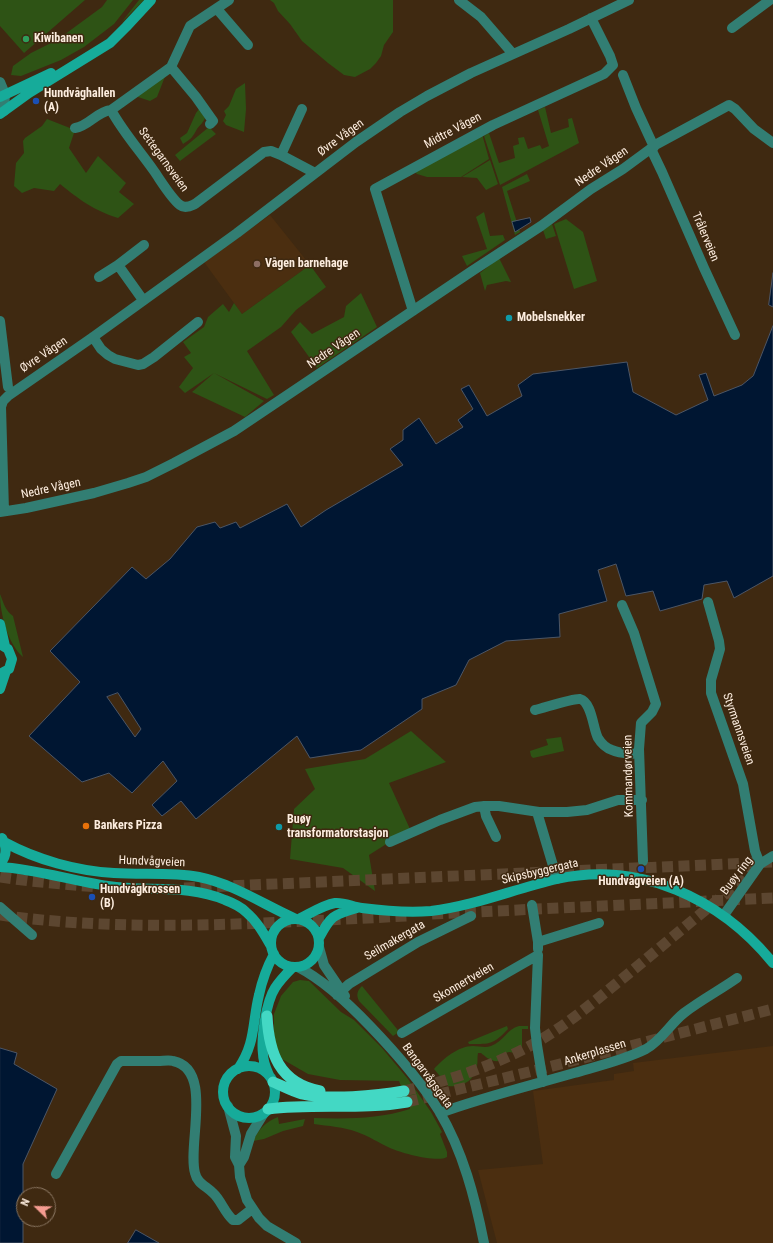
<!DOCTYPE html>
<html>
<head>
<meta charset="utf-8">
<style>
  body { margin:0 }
  #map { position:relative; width:773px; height:1243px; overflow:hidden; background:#3f2911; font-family:"Roboto Condensed",sans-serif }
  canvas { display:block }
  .north { position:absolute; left:16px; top:1187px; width:40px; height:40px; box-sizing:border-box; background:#3f2911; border:1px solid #8b7763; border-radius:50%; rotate:293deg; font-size:11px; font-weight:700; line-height:16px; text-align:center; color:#fdeddf }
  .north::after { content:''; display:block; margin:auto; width:14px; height:18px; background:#f59c91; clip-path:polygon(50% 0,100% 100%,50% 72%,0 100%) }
</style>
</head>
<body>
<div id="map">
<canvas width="773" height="1243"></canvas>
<div class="north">N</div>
</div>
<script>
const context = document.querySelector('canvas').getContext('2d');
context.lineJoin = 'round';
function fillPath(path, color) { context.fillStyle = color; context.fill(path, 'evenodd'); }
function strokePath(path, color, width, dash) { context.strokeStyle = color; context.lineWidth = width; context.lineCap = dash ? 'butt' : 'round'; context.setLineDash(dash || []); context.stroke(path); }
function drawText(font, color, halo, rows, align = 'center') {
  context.font = font + ' "Roboto Condensed",sans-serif'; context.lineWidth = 3; context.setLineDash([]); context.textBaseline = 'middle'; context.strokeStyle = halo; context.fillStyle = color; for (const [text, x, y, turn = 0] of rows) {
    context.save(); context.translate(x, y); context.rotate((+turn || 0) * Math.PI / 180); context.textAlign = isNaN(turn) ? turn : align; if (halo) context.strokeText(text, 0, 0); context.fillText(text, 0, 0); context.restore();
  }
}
const built = new Path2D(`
  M270,215L310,265L242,314L204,262Z
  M773,1046V1243H497L478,1170L543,1164L533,1091L614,1080V1074L634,1071L633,1063Z`);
const green = new Path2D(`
  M0,0H85L24,53L0,26Z
  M107,0H133L114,24L84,47L61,60L21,76L11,75L13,66L31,53L57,40L102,7Z
  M139,0H144L121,23Z
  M270,0H393V32L384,45L381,56L376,63L370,69L355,77L344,75L328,63L302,41L290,24L278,11L274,3Z
  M166,74L157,97L150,101L138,97L136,95Z
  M245,83L246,109L244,132L226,125L223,121L226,115L224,111L229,106L236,89Z
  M545,107L551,133L569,127L568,119L572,118L579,143L500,185L484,136L489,133L499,163L515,158L513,146L519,144L518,138L524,137L528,149L540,145L542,149L549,146L538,110Z
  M199,109L205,118C203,123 200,125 197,129C192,138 192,138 183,144L180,138L187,133L196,113Z
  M47,119L75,130L69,148L86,173L98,156L126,183L119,192L134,204L118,218C93,210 80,200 60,184L54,191L34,188L22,193L14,186L16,163L24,153L23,141L25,138L42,126Z
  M209,127L216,134L180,161L175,155Z
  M482,134L489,159L461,177H427L417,174L414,171Z
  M490,160L498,184L486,190L477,178L462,177Z
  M527,174L530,181L507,191L520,232L515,235L502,187Z
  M484,212L490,236L503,235L505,240L467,266L462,256L487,249L476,217Z
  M566,219L583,232L597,281L574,289L554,224Z
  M552,224L556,236L546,239L543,230Z
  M499,258L511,282L506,281L487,285L485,291L480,273Z
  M310,265L326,287L296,310L281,327L247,351L274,395L267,399L214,373L264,401L245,417L192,392L214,373L185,393L179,387L193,368L184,357L191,353L183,342L204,327L208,317L223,304L229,312L234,303L242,314Z
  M361,293L377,327L317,368L291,332L300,322L312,334L344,317L346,306Z
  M0,594C4,604 5,610 13,616L23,657C8,644 0,614 0,594Z
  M411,731L446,762L389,783L410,829L369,855L375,891L343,868L290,859L294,809L315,789L305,769L365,759Z
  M561,737L564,751L533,758L531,756L530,751L548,745L546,739Z
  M300,980L309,981L341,1012L354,1020L382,1048L408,1079L431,1112L442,1132L440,1134L447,1152V1157C438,1163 401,1153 390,1148C379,1143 369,1136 357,1132C344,1127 328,1126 314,1124V1118C347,1119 379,1119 410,1109L399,1081L340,1080L308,1074L282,1059L277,1051L274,1034V1014L281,996L293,982Z
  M362,986L397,1029L399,1032L393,1036L359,1001C356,995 357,991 362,986Z
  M507,1026L508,1029C493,1045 490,1044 469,1044L468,1042Z
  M519,1026H528V1029H522V1051L521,1054L518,1055C506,1049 506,1053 499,1061C491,1062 486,1057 481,1053H478C477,1058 478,1061 477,1066C475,1081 461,1088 448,1086L434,1069C443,1059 458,1046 473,1046C479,1046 485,1048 491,1046C503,1042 507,1029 519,1026Z
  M278,1117L279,1124L305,1119L303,1126L283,1131L264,1139L253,1141C259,1129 265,1122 278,1117Z`);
const water = new Path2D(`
  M530,218L531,222L515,232L512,222Z
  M773,273V307L769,305Z
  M773,326V576L734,598L727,581L704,585L702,599L660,611L653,591L626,596L616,564L598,570L607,601L559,614L560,637L506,641L469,660L456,685L422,699V709L361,750L310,758L297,736L196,819L181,801L162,816L152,805L177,781L163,761L132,793L109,773L82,782L29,736L80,682L50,651L132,567L146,579L170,559L197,527L215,522L220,528L236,522L240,528L287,504L301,527L326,510L403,465L390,449L403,440V430L419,418L436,444L463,427L458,420L473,409L461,389L469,385L487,416L522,396L518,385L533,374L627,362L633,392L676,415L708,400L699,375L706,373L714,396L742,385L753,376ZM118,693L141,729L135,737L107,697Z
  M0,1048L17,1053L14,1064L57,1089L23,1164V1243H0Z
  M136,1230L159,1243H128Z`);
const trunkTunnel = new Path2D(`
  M0,877L30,881L97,887
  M184,888L773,862
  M432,914L773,898
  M0,915C135,934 273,922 409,916
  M404,1091C447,1081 487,1068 526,1048C561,1030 591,1004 622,979C665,944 708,906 753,873
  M407,1102L545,1068L773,1009`);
const pedestrian = new Path2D(`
  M0,321L8,387`);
const minor = new Path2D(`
  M459,0L481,17L513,54
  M217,9L248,45
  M732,28L770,0
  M171,67L196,97L213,121L210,124
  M623,75L636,108L654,147
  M0,82L5,94L4,111
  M302,109L281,155L315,173
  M111,110C123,132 140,151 154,171C161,181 171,198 180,205C185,209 190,206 195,204L264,152L271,151L281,155
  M75,128C89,126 96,112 111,110L171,67L190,26L229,0
  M651,149L662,172L704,268L735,335
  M118,265L143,300
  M99,277L118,265L144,245
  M413,311L375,189L493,125L604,74L613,65L610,56L591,18
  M93,337L101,349L108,355L115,359L138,365L143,364L154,357L198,322
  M4,511L1,407L3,401L8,396L93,337L237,233L356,142L400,112L427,96L471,73L569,29L629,0
  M0,512L26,508L94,493L128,483L146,477L174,463L234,431L472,271L541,226L591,189L623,169L657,144L729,105L735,109L754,129L773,143
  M708,602L719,641L720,649L711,680V693L743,784L755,851L760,864
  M622,605L634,633L656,704L652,712L641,723L639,749L643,861
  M535,710C544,708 573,698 580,699C592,702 593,729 598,738C601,743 606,748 612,750C620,754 630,753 639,754
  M484,806L486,816L496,837
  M537,812L557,879
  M390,842L440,820L475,807L485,806H499L539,812H567L587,810L618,800H642
  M532,905L538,942V949
  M0,907L32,935
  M724,915L760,864L773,856
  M538,942L599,923
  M319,947L324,965L345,996
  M298,967C325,981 349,1004 370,1026C396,1053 420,1080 439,1111C463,1151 475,1198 484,1243
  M337,995L349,984L418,942L471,916
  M402,1033L538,955L535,1028L537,1045L543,1082
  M228,1106L236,1136L235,1157L239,1165L240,1177L247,1200L259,1218L267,1226L296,1243
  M440,1113C484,1097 529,1086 574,1073C598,1066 624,1060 646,1049C662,1040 670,1024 684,1013C701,1000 720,990 737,978
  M239,1165L244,1157L251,1134L264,1113
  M56,1174L117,1064L121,1061C133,1061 146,1061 158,1061C163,1061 169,1060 173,1061C214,1069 187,1145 195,1173C197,1183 206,1186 213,1193C221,1200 224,1212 233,1220H238L252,1209`);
const secondary = new Path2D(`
  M0,97L51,73
  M0,114L29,93L110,43L126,27L151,0
  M0,624L5,646
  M0,644L8,649L12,659L9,669L0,674
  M0,689L6,671
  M4,842C37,860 77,871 114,873C142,875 171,872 199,877C234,884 264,905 296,919
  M0,864C7,856 7,847 2,838
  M0,867C36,869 72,881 108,886C147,892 187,884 225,900C233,903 240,906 246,912C257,921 264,934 271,946
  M299,919C311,913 323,905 335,903C344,902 353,907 362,908C385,911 407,913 431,911C474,906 514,889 557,879C640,861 720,898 773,963
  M271 943a24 24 0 1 1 48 0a24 24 0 1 1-48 0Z
  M319,938C331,916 332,915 357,908
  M223 1092a26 26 0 1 1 52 0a26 26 0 1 1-52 0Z
  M238,1069C256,1043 252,1023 259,995C262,981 267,967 274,954
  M269,1075C266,1068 263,1062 263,1054C261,1038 266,1002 275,988C280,980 287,973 293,967`);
const trunk = new Path2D(`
  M267,1016C269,1053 279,1083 320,1091
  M273,1082C283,1086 292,1091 302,1094C329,1100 376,1096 404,1091
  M268,1109C314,1103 361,1110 407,1102`);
const markers = [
  [26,39,4,"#2e9e5b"],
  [36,101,4,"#1a4fb4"],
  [257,264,4,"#8d6e63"],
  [509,318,4,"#0f9aa8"],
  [86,826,4,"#e8710a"],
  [279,827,4,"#0f9aa8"],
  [641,869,4,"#1a4fb4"],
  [92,897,4,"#1a4fb4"]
];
const poiNames = [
  ["Kiwibanen",34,39],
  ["Hundvåghallen",44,94],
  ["(A)",44,108],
  ["Vågen barnehage",265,264],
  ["Mobelsnekker",517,318],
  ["Buøy",287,820],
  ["transformatorstasjon",287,834],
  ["Bankers Pizza",94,826],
  ["Hundvågveien (A)",641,882,"center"],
  ["Hundvågkrossen",100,890],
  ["(B)",100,904]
];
const streetNames = [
  ["Midtre Vågen",453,131,-28],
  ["Øvre Vågen",341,138,-36],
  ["Settegarnsveien",163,160,54],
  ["Nedre Vågen",602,167,-34],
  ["Trålerveien",705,237,67],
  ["Nedre Vågen",334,349,-34],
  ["Øvre Vågen",44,355,-34],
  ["Nedre Vågen",51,489,-12],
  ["Styrmannsveien",738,729,71],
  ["Kommandørveien",629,776,-91],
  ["Hundvågveien",152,862,2],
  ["Skipsbyggergata",540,872,-13],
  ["Buøy ring",737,876,-53],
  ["Seilmakergata",395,941,-30],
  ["Skonnertveien",464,983,-30],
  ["Ankerplassen",595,1053,-17],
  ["Bangarvågsgata",427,1076,54]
];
fillPath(built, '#4b2e10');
fillPath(green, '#2e5315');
fillPath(water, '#001632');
strokePath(water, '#4c5666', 1);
strokePath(trunkTunnel, '#5c4630', 11, [11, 5.5]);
strokePath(pedestrian, '#327e73', 10);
strokePath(minor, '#327e73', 10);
strokePath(secondary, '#16ab9a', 10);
strokePath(trunk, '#43d8c4', 11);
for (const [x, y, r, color] of markers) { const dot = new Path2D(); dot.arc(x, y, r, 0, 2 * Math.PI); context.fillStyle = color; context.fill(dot); strokePath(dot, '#3f2911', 1.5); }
drawText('bold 12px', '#fdeddf', '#3f2911', poiNames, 'left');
drawText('12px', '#fdeddf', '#3f2911', streetNames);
</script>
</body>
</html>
